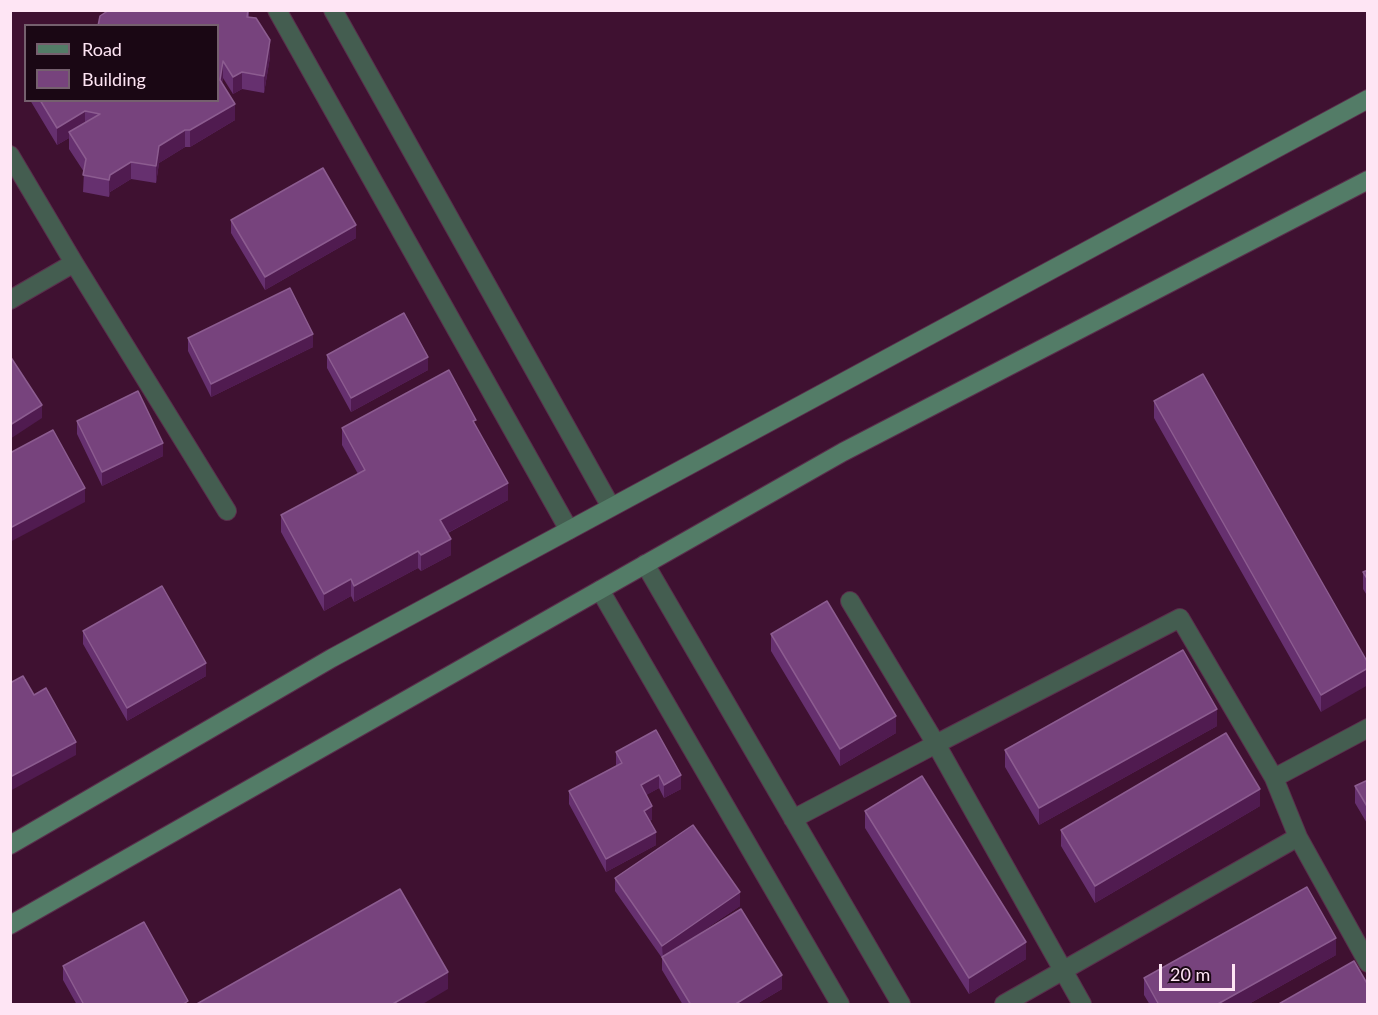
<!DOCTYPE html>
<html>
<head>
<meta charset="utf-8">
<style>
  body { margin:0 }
  #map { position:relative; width:1378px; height:1015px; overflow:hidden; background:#3f1131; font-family:Lato,sans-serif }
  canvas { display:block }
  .frame { position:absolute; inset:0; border:12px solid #fee5f4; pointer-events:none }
  .legend { position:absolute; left:24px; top:24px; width:195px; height:78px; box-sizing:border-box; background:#1a0714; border:2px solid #75606e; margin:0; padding:8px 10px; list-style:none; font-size:18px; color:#fee5f4 }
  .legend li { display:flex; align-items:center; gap:12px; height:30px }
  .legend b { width:30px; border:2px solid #75606e }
  .scale { position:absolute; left:1159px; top:964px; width:76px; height:27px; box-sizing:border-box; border:3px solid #fee5f4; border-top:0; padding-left:8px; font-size:18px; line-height:21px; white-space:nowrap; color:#fee5f4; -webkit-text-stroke:4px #1a0714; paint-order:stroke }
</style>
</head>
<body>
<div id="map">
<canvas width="1378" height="1015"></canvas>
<div class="frame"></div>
<ul class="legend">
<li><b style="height:8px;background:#537c67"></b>Road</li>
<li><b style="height:16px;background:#77437d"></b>Building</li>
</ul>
<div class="scale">20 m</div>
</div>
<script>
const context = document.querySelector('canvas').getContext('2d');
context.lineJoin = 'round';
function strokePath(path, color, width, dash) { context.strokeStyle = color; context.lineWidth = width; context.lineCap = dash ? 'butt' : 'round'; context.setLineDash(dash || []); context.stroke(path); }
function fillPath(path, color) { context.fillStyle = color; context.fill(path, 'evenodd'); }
const street = new Path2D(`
  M277,10L569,530
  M333,10L611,507
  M10,155L74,263L227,511
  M10,300L74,263
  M645,564L901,1004
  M600,590L840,1004
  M1274,778L1298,837L1368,963
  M793,819L936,744L850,601
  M1004,1004L1298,837
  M1082,1004L936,744L1180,618L1274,778L1368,728`);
const secondary = new Path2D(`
  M10,845L332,658L1368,99
  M10,925L843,452L1368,180`);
const wall = new Path2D(`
  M249,10V17L270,57L264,93L242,89L233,94L223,78L222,83L235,120L190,147H185L159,163L156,183L131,179L110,192L109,197L83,192L84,172L69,149V138L57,145L30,100H218V26Z
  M231,220L356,238L265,290L231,233Z
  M188,338L313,347L211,397L188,351Z
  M327,355L428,370L351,412L327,368Z
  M1154,401L1368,663L1321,712L1154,418Z
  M77,421L163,456L102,486L77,434Z
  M476,427L508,500L448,533L451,555L421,571L418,568L354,602L351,596L324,611L281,532V515L358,474L342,445V428Z
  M1368,570V597L1363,589V572Z
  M83,631L206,676L127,721L83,644Z
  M771,634L896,733L840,766L771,651Z
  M1217,726L1039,825L1005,767V750Z
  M616,752L681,789L664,798L659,788L646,795L652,819L650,821L656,845L606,872L569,804V791L616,766Z
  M1368,780V825L1355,803V786Z
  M1260,806L1095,903L1061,846V830Z
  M865,811L1026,959L969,994L865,828Z
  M615,878L740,906L689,940L782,989L755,1005H683L662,970V958L615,891Z
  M1336,955L1247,1005H1150L1144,995V978Z
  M63,966L188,1005H77L63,980Z`);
const shadedWall = new Path2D(`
  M270,40V57L264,93V76Z
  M223,61V78L220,97V80Z
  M242,72V89L233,94V77Z
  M235,104V120L190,147V130Z
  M85,111V128L69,132V138L57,145V128Z
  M185,130V147L159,163L156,183V166L159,146Z
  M131,162V179L110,192L109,197V180L110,175Z
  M356,225V238L265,290V277Z
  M313,334V347L211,397V384Z
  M428,357V370L351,412V398Z
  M42,405V418L10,439V425Z
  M163,443V456L102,486V472Z
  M508,483V500L440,537V520Z
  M85,488V502L10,542V528Z
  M451,539V555L421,571V555Z
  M418,551V568L354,602V586Z
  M351,579V596L324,611V594Z
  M206,663V676L127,721V708Z
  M1368,668V685L1321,712V695Z
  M1217,709V726L1039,825V808Z
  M896,716V733L840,766V749Z
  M76,742V755L10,791V777Z
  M659,775V788L641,798V785Z
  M681,775V789L664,798V785Z
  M1260,789V806L1095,903V886Z
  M652,806V819L644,824V811Z
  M656,832V845L606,872V859Z
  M740,892V906L663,958L662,946Z
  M1336,938V955L1247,1005H1216Z
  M1026,942V959L969,994V978Z
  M448,972V989L421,1005H391Z
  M782,975V989L755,1005H734Z`);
const building = new Path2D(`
  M109,10H248L247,17L256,18L270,40L264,76L242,72L233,77L223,61L220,80L235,104L190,130H185L159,146L156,166L131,162L110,175L109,180L83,175L86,159L69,132L100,114L85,111L57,128L40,100H218V26H98L100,16Z
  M323,168L356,225L265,277L231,220Z
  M290,288L313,334L211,384L188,338Z
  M404,313L428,357L351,398L327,355Z
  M10,356L42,405L10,425Z
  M449,370L476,420L473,421L508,483L440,520L451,539L421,555L418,551L354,586L351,579L324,594L281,515L365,470L342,428Z
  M1203,374L1368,663V668L1321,695L1154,401Z
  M138,391L163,443L102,472L77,421Z
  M53,430L85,488L10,528V453Z
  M1368,570V580L1363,572Z
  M162,586L206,663L127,708L83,631Z
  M827,601L896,716L840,749L771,634Z
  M1183,650L1217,709L1039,808L1005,750Z
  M23,676L34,695L46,688L76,742L10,777V683Z
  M656,730L681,775L664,785L659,775L641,785L652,806L644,811L656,832L606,859L569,791L622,763L616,752Z
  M1226,733L1260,789L1095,886L1061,830Z
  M922,776L1026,942L969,978L865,811Z
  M1368,780V808L1355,786Z
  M693,825L740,892L662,946L615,878Z
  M1307,887L1336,938L1216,1005H1159L1144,978Z
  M400,889L448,972L391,1005H195Z
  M741,909L782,975L734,1005H691L662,957Z
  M144,922L188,1001L182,1005H84L63,966Z
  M1354,961L1368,985V1005H1277Z`);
strokePath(street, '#5a2f4c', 20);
strokePath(secondary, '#5a2f4c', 20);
strokePath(street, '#445d50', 18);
strokePath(secondary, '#537c67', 18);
fillPath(wall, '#66306f');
fillPath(shadedWall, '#501b50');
fillPath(building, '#77437d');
strokePath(building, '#8c5c90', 1.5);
</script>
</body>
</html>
